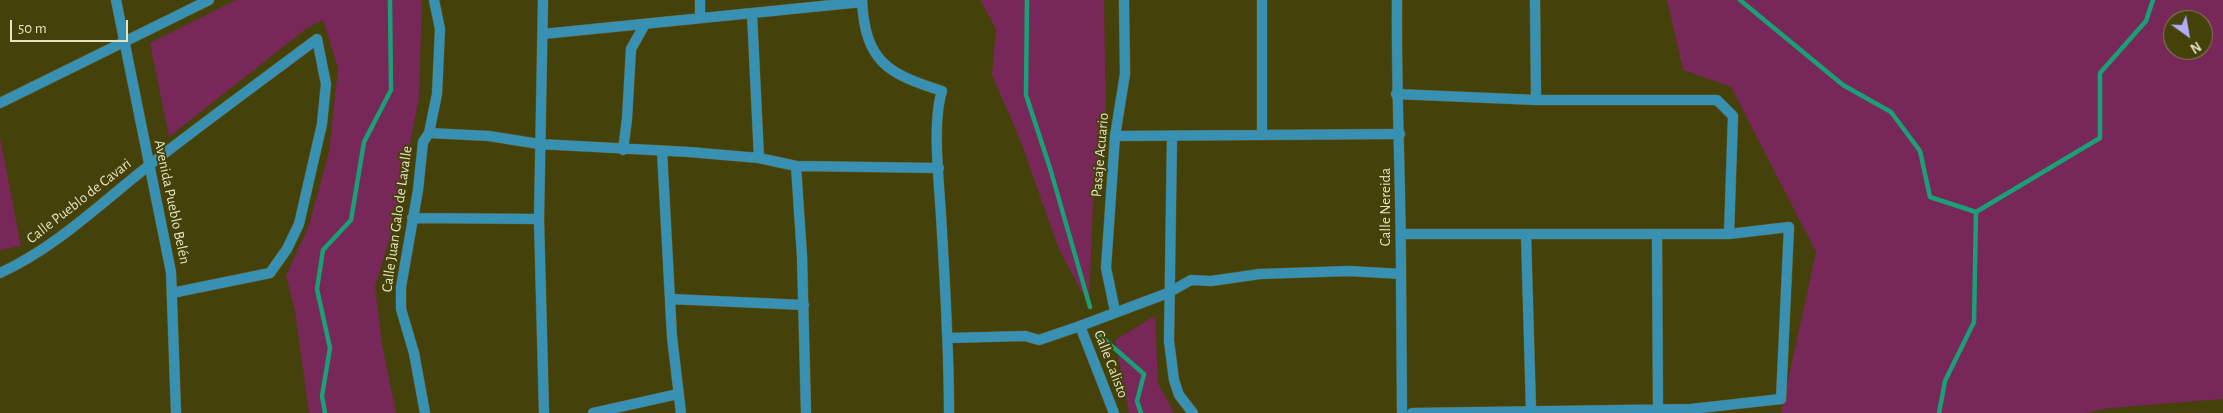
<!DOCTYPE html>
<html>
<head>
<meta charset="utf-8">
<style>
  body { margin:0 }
  #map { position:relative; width:2223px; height:413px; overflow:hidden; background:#44410a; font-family:"Alegreya Sans",sans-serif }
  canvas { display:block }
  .north { position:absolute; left:2163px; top:10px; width:50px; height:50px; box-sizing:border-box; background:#44410a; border:1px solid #848253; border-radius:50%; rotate:148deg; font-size:14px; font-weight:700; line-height:20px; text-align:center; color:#e3e3c1 }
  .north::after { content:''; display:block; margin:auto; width:18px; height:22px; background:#b1adfa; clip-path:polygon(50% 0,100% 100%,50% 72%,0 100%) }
  .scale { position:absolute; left:10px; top:20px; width:118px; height:22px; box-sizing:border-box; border:2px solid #e3e3c1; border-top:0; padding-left:6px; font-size:15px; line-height:18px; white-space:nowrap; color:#e3e3c1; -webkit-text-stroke:4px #44410a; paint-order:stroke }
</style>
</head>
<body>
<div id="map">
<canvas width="2223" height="413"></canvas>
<div class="north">N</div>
<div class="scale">50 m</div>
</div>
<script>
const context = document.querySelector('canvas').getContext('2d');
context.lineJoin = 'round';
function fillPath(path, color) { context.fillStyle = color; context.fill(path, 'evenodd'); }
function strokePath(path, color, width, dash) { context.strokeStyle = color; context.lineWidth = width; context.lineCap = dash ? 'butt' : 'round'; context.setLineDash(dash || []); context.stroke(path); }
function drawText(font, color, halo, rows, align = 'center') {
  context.font = font + ' "Alegreya Sans",sans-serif'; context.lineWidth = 4; context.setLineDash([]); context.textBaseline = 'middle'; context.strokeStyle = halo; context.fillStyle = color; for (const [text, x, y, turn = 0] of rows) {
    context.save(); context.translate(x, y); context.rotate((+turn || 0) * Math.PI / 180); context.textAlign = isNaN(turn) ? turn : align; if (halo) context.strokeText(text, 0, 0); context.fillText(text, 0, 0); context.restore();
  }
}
const green = new Path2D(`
  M236,0H422L419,98L395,222L375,286L382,344L396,413H309L295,311L286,276L309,225L329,152L338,68L323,20L307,28L169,137L150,43Z
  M980,0H1104L1106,130L1094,177L1089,306L1058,247L1019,137L992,75L996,29Z
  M1667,0H2223V399L2110,408L2086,413H1781L1816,252L1731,87L1683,70ZM2173,20H2203V50H2173Z
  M0,138L21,246L0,250Z
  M1155,316L1158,383L1174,413H1129L1115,340Z`);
const stream = new Path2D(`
  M1027,0L1026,95L1050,168L1090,307
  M1740,0L1843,85L1891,112L1920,151L1930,197L1976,212
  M1098,334L1144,374L1137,401L1141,413
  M325,413L322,396L330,348L317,289L323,250L351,220L364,142L391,90L390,0
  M1939,413L1945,381L1974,322L1976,212L2100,138V73L2146,21L2153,0`);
const minor = new Path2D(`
  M543,0L539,219L544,413
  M700,0V18
  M862,0C865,62 888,74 942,91C932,122 939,181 941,216C945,281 949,347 949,413
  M1535,0L1536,100
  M752,13L759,158
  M543,34L862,2
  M1396,94L1536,100H1717L1733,116L1729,234
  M0,103L209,0
  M429,133L489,136L539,144L689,152L759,158L796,166L939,168
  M1262,135V0
  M1115,136L1400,134
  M1172,136L1169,341L1174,380L1179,395L1193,413
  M623,150L627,119L631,49L645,24
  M662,151L672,337L681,413
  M796,166L802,256L806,413
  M412,218L539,219
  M1401,234H1729L1789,227L1781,399L1691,409L1412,413
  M1526,234L1531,410
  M1657,234L1658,409
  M0,273C55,248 100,204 147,167C203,123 261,81 317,39L326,84L322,124L299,224L287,249L270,273L172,293
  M1401,274L1402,413
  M670,299L804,305
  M1115,311L1106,268L1115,136L1125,74L1124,0
  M948,338L1025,336L1039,340L1080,326
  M425,413L414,353L401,309V287L418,190L423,142L429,133L437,94L440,29L434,0
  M593,413L678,394`);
const tertiary = new Path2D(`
  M116,0L171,272L176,413
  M1114,413L1080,326L1168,293L1191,280L1211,281L1260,274L1349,271L1401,274C1401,183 1396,92 1397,0`);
const streetNames = [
  ["Pasaje Acuario",1100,155,-85],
  ["Calle Pueblo de Cavari",79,201,-38],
  ["Avenida Pueblo Belén",172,202,78],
  ["Calle Nereida",1385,207,-90],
  ["Calle Juan Galo de Lavalle",397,219,-82],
  ["Calle Calisto",1111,364,69]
];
fillPath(green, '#772758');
strokePath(stream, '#1a9f76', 4.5);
strokePath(minor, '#615e2b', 11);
strokePath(tertiary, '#615e2b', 11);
strokePath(minor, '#3891b2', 10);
strokePath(tertiary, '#3891b2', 10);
drawText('15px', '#e3e3c1', '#44410a', streetNames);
</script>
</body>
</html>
